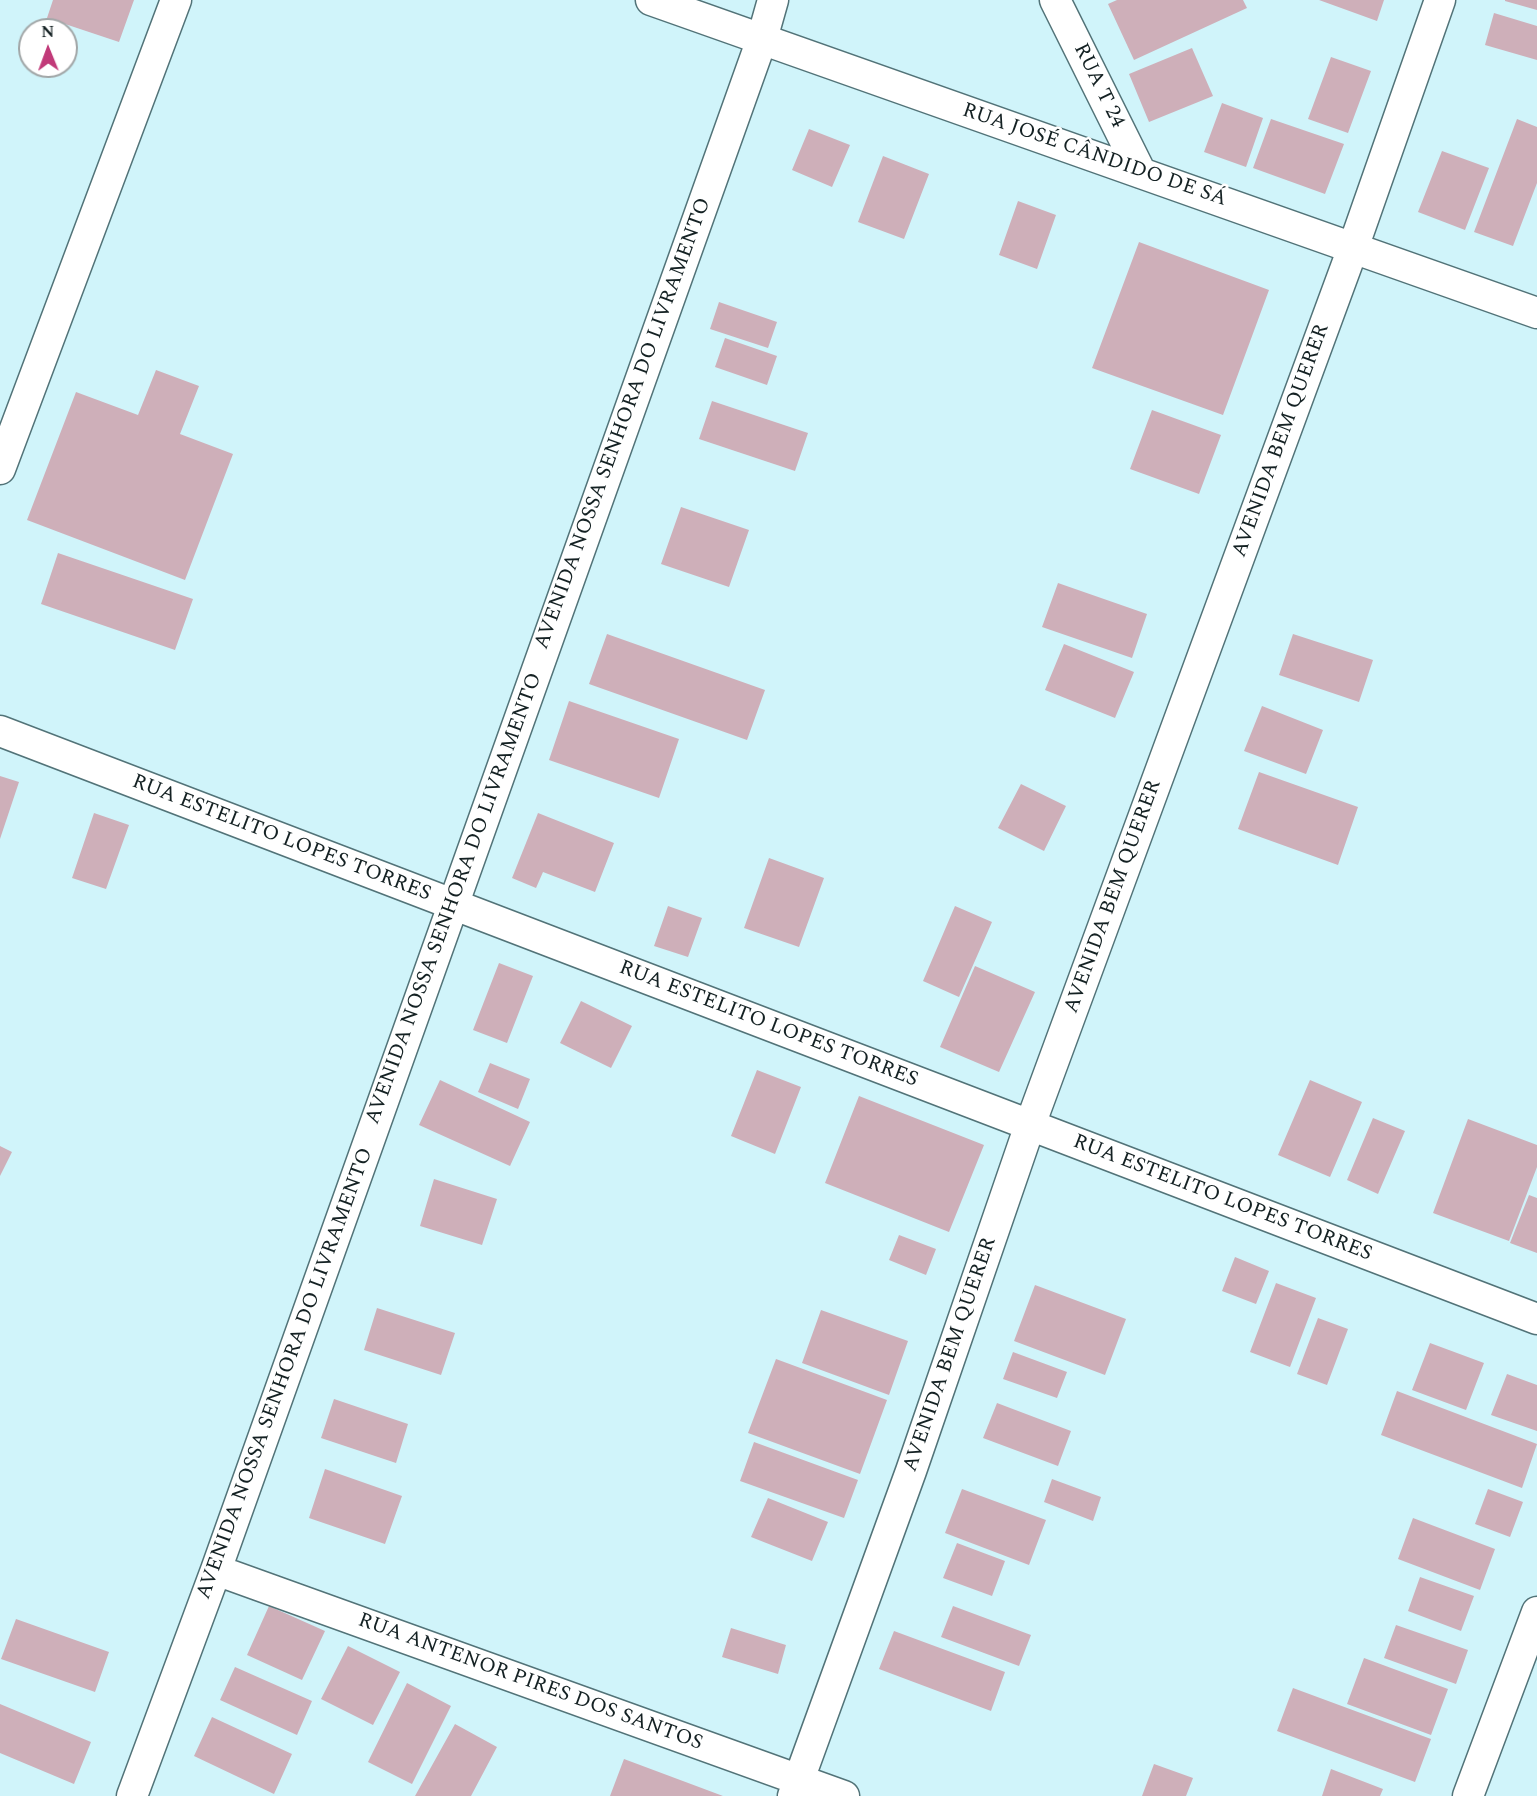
<!DOCTYPE html>
<html>
<head>
<meta charset="utf-8">
<style>
  body { margin:0 }
  #map { position:relative; width:1537px; height:1796px; overflow:hidden; background:#d0f4fa; font-family:Spectral,serif }
  canvas { display:block }
  .north { position:absolute; left:18px; top:18px; width:60px; height:60px; box-sizing:border-box; background:#fff; border:2px solid #a1a6a7; border-radius:50%; rotate:359deg; font-size:16px; font-weight:700; line-height:24px; text-align:center; color:#142123 }
  .north::after { content:''; display:block; margin:auto; width:21px; height:27px; background:#c13a79; clip-path:polygon(50% 0,100% 100%,50% 72%,0 100%) }
</style>
</head>
<body>
<div id="map">
<canvas width="1537" height="1796"></canvas>
<div class="north">N</div>
</div>
<script>
const context = document.querySelector('canvas').getContext('2d');
context.lineJoin = 'round';
function fillPath(path, color) { context.fillStyle = color; context.fill(path, 'evenodd'); }
function strokePath(path, color, width, dash) { context.strokeStyle = color; context.lineWidth = width; context.lineCap = dash ? 'butt' : 'round'; context.setLineDash(dash || []); context.stroke(path); }
function drawText(font, color, halo, rows, align = 'center') {
  context.font = font + ' Spectral,serif'; context.lineWidth = 5; context.setLineDash([]); context.textBaseline = 'middle'; context.strokeStyle = halo; context.fillStyle = color; for (const [text, x, y, turn = 0] of rows) {
    context.save(); context.translate(x, y); context.rotate((+turn || 0) * Math.PI / 180); context.textAlign = isNaN(turn) ? turn : align; if (halo) context.strokeText(text, 0, 0); context.fillText(text, 0, 0); context.restore();
  }
}
const building = new Path2D(`
  M53,0H134L119,42L47,18Z
  M1117,0H1243L1247,8L1134,60L1108,4Z
  M1319,0H1384L1377,21Z
  M1505,0H1537V10L1505,1Z
  M1494,13L1537,26V60L1485,45Z
  M1192,48L1213,96L1149,122L1129,74Z
  M1331,57L1371,71L1348,133L1308,119Z
  M1222,103L1263,118L1246,167L1204,152Z
  M1271,119L1344,144L1325,194L1253,168Z
  M1517,119L1537,127V183L1513,246L1474,232Z
  M809,129L850,145L832,187L792,170Z
  M1442,151L1489,168L1465,230L1418,212Z
  M883,156L929,174L904,239L858,222Z
  M1018,201L1056,215L1037,269L999,255Z
  M1139,242L1269,290L1223,415L1092,368Z
  M719,302L777,322L768,348L710,329Z
  M725,338L777,356L767,385L715,367Z
  M156,370L199,386L180,434L233,454L185,580L27,520L76,392L138,415Z
  M712,401L808,433L795,471L699,439Z
  M1152,410L1221,435L1199,494L1130,469Z
  M681,507L749,530L729,587L661,564Z
  M58,553L193,599L175,650L41,604Z
  M1058,583L1147,614L1132,658L1042,627Z
  M607,634L765,690L747,740L589,684Z
  M1293,634L1373,660L1359,702L1279,675Z
  M1064,644L1134,672L1115,718L1045,690Z
  M569,701L679,739L659,798L549,760Z
  M1262,706L1323,730L1306,774L1244,751Z
  M1259,772L1358,807L1338,865L1238,829Z
  M0,776L19,782L0,839Z
  M1021,784L1066,806L1044,851L998,828Z
  M94,813L129,825L106,889L72,878Z
  M538,813L614,843L595,892L543,872L536,888L512,878Z
  M769,858L824,878L799,947L744,928Z
  M668,906L702,918L688,957L654,946Z
  M955,906L992,922L959,997L923,981Z
  M499,963L533,976L507,1043L473,1030Z
  M975,966L1035,992L999,1072L940,1047Z
  M581,1001L632,1026L611,1068L560,1043Z
  M490,1063L530,1079L518,1109L478,1092Z
  M757,1070L801,1087L775,1154L731,1136Z
  M440,1080L530,1122L510,1166L419,1125Z
  M1310,1080L1362,1102L1330,1177L1278,1155Z
  M859,1096L984,1145L949,1232L825,1183Z
  M1373,1118L1405,1131L1378,1194L1347,1180Z
  M1468,1119L1537,1145V1167L1509,1241L1433,1213Z
  M0,1146L12,1152L0,1176Z
  M434,1179L497,1199L482,1245L420,1226Z
  M1529,1195L1537,1198V1253L1510,1243Z
  M899,1235L936,1249L926,1275L889,1260Z
  M1235,1257L1269,1271L1256,1304L1222,1291Z
  M1276,1283L1316,1298L1290,1367L1250,1352Z
  M1035,1285L1126,1319L1105,1375L1014,1341Z
  M377,1308L455,1333L441,1375L364,1350Z
  M821,1310L908,1341L889,1395L802,1363Z
  M1318,1318L1348,1329L1327,1385L1297,1374Z
  M1430,1343L1484,1363L1466,1410L1412,1390Z
  M1013,1352L1067,1372L1057,1398L1003,1379Z
  M776,1359L887,1400L860,1474L748,1433Z
  M1507,1374L1537,1385V1431L1491,1415Z
  M1397,1391L1537,1444L1522,1488L1381,1435Z
  M334,1399L408,1424L396,1463L321,1438Z
  M997,1403L1071,1431L1058,1466L983,1438Z
  M754,1442L858,1480L844,1518L740,1481Z
  M325,1469L402,1496L385,1544L309,1518Z
  M1052,1479L1101,1497L1093,1521L1044,1502Z
  M962,1489L1046,1520L1029,1565L945,1533Z
  M1488,1489L1523,1502L1510,1537L1475,1524Z
  M768,1498L828,1522L812,1561L751,1537Z
  M1413,1518L1495,1549L1480,1590L1398,1559Z
  M957,1543L1005,1561L992,1596L943,1578Z
  M1420,1577L1474,1596L1461,1631L1408,1611Z
  M269,1606L325,1631L302,1680L247,1655Z
  M953,1606L1031,1635L1019,1666L941,1637Z
  M16,1619L109,1652L95,1692L1,1659Z
  M1396,1625L1468,1650L1456,1684L1384,1658Z
  M731,1628L786,1645L778,1674L722,1657Z
  M894,1631L1005,1672L991,1711L879,1669Z
  M348,1646L400,1672L373,1725L321,1699Z
  M1364,1658L1448,1689L1431,1735L1347,1704Z
  M235,1667L312,1701L297,1735L220,1700Z
  M407,1683L451,1706L412,1784L368,1762Z
  M1293,1688L1431,1739L1415,1782L1277,1731Z
  M0,1704L91,1742L74,1784L0,1753Z
  M212,1717L292,1754L274,1794L194,1756Z
  M455,1724L497,1747L471,1796H415Z
  M624,1759L723,1796H610Z
  M1154,1764L1193,1778L1186,1796H1142Z
  M1331,1769L1383,1789L1380,1796H1322Z`);
const street = new Path2D(`
  M651,0L1537,313
  M1055,0L1141,173
  M0,469L176,0
  M0,731L1537,1319
  M216,1570L844,1796
  M132,1796L216,1570L762,39L773,0
  M793,1796L911,1471L1030,1125L1353,248L1440,0
  M1468,1796L1537,1612`);
const streetNames = [
  ["RUA T 24",1098,86,64],
  ["RUA JOSÉ CÂNDIDO DE SÁ",1094,156,19],
  ["AVENIDA NOSSA SENHORA DO LIVRAMENTO",624,424,-70],
  ["AVENIDA BEM QUERER",1282,441,-70],
  ["RUA ESTELITO LOPES TORRES",281,839,21],
  ["AVENIDA BEM QUERER",1114,897,-70],
  ["AVENIDA NOSSA SENHORA DO LIVRAMENTO",455,899,-70],
  ["RUA ESTELITO LOPES TORRES",768,1025,21],
  ["RUA ESTELITO LOPES TORRES",1222,1199,21],
  ["AVENIDA BEM QUERER",951,1355,-71],
  ["AVENIDA NOSSA SENHORA DO LIVRAMENTO",286,1374,-70],
  ["RUA ANTENOR PIRES DOS SANTOS",530,1683,20]
];
fillPath(building, '#ceafb9');
strokePath(street, '#527378', 33);
strokePath(street, '#fff', 30);
drawText('21px', '#142123', '#fff', streetNames);
</script>
</body>
</html>
